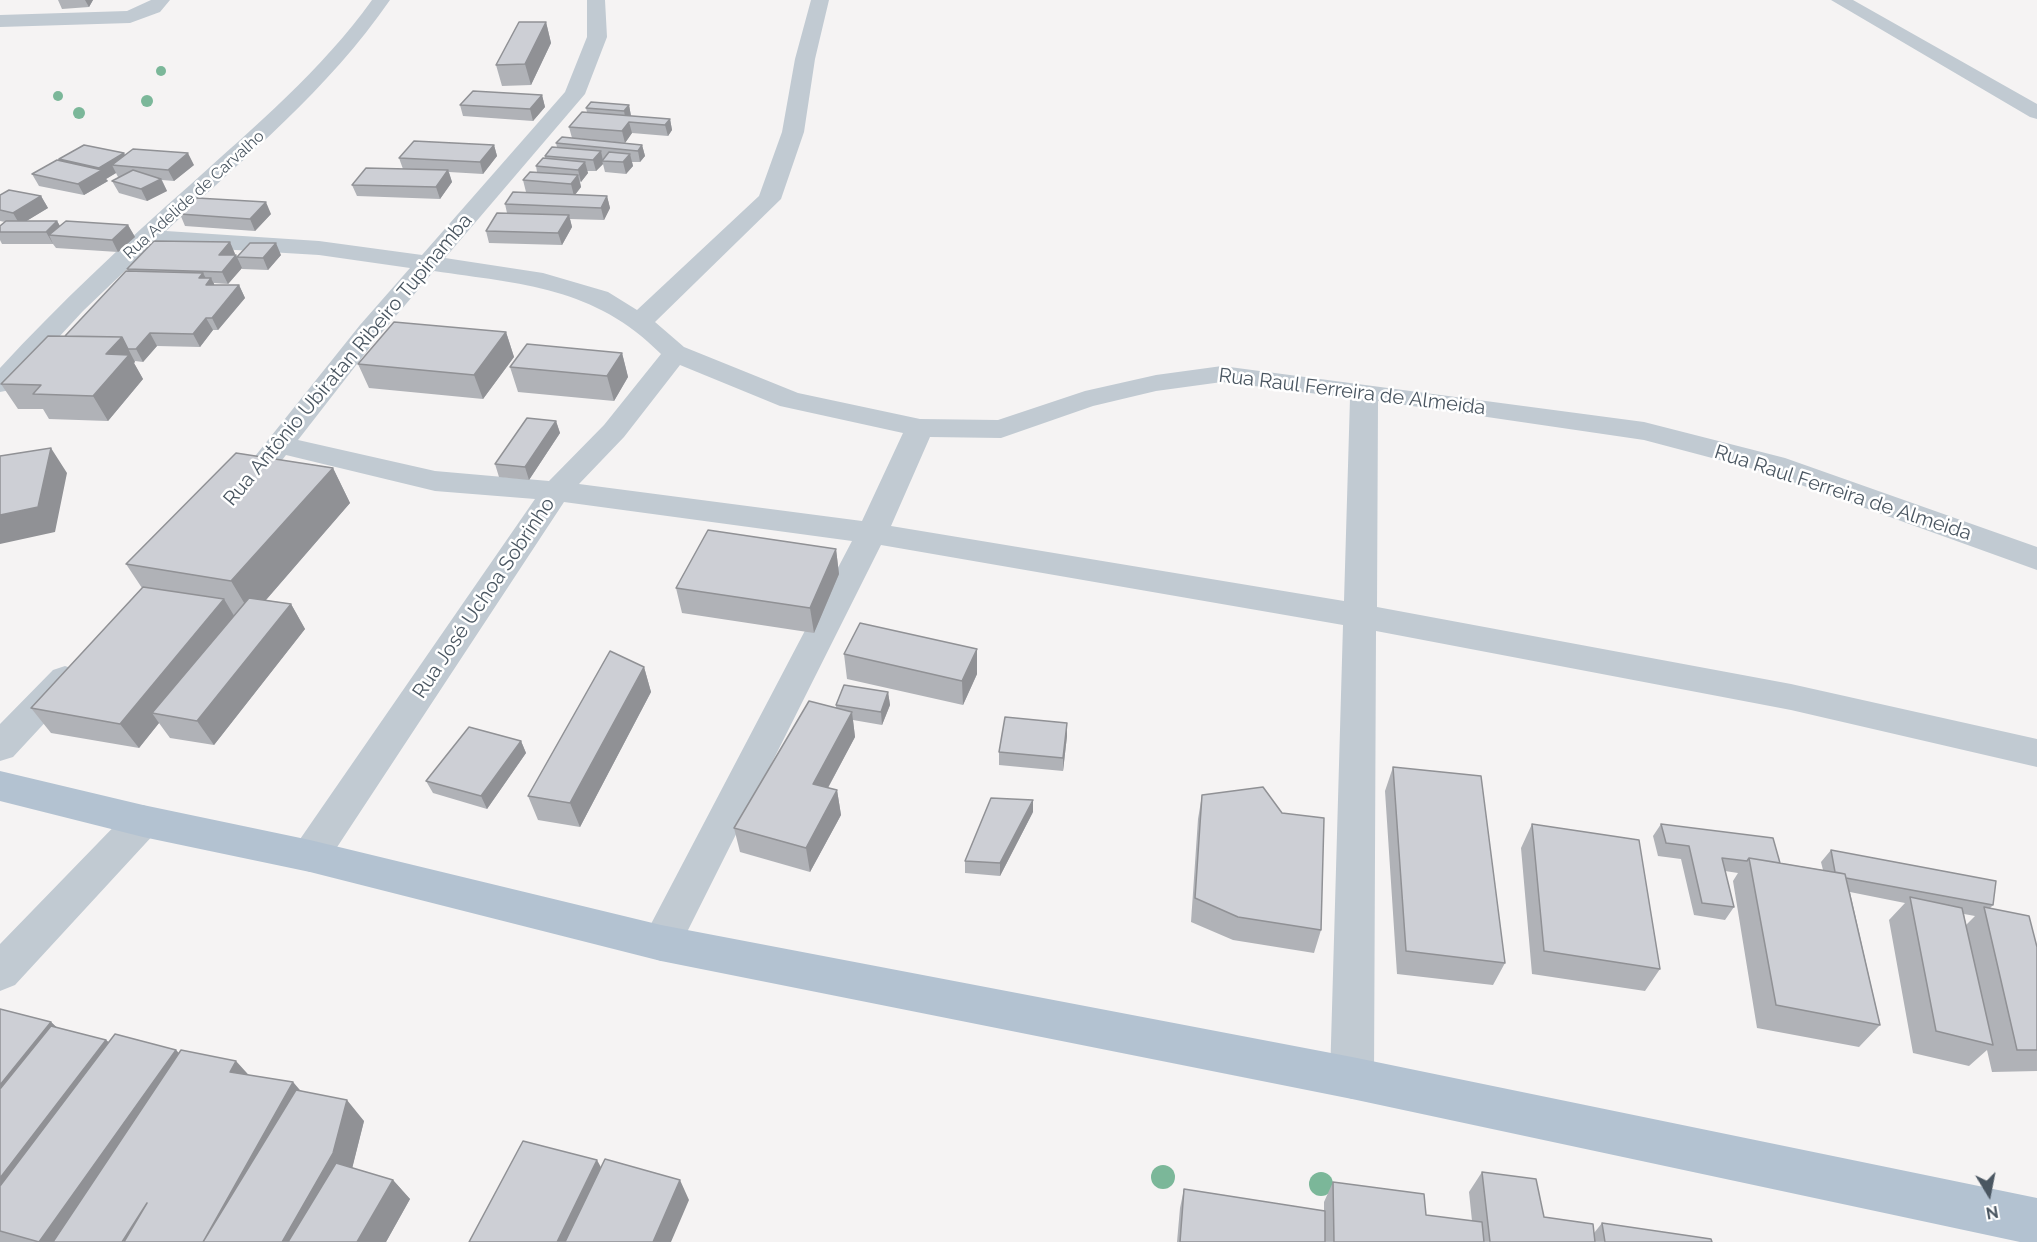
<!DOCTYPE html>
<html>
<head>
<meta charset="utf-8">
<style>
  body { margin:0 }
  #map { position:relative; width:2037px; height:1242px; overflow:hidden; background:#f5f3f3; font-family:Raleway,sans-serif }
  canvas { display:block }
  .north { position:absolute; left:1959px; top:1164px; width:60px; height:60px; -webkit-text-stroke:4px #fff; paint-order:stroke; rotate:170deg; font-size:16px; font-weight:700; line-height:24px; text-align:center; color:#4a5661 }
  .north::after { content:''; display:block; margin:auto; width:21px; height:27px; background:#4a5661; clip-path:polygon(50% 0,100% 100%,50% 72%,0 100%) }
</style>
</head>
<body>
<div id="map">
<canvas width="2037" height="1242"></canvas>
<div class="north">N</div>
</div>
<script>
const context = document.querySelector('canvas').getContext('2d');
context.lineJoin = 'round';
function fillPath(path, color) { context.fillStyle = color; context.fill(path, 'evenodd'); }
function strokePath(path, color, width, dash) { context.strokeStyle = color; context.lineWidth = width; context.lineCap = dash ? 'butt' : 'round'; context.setLineDash(dash || []); context.stroke(path); }
function drawText(font, color, halo, rows, align = 'center') {
  context.font = font + ' Raleway,sans-serif'; context.lineWidth = 5; context.setLineDash([]); context.textBaseline = 'middle'; context.strokeStyle = halo; context.fillStyle = color; for (const [text, x, y, turn = 0] of rows) {
    context.save(); context.translate(x, y); context.rotate((+turn || 0) * Math.PI / 180); context.textAlign = isNaN(turn) ? turn : align; if (halo) context.strokeText(text, 0, 0); context.fillText(text, 0, 0); context.restore();
  }
}
const minor = new Path2D(`
  M151,0H170L160,12L130,23L0,27V15L127,11Z
  M372,0H390C328,90 245,157 166,231L319,241L422,255L565,92L587,37V0H605L607,37L585,94L445,258L543,273L608,292L637,310L759,196L782,132L795,59L811,0H829L815,59L804,132L781,199L655,322L684,347L798,393L920,419L998,420L1085,391L1156,375L1222,366L1644,422L1785,458L2037,547V570L1765,472L1644,440L1378,401L1377,607L1791,684L2037,739V767L1791,710L1376,631L1374,1078L1368,1093L1352,1099L1336,1093L1330,1078L1343,625L881,545L675,956L661,961L647,956L641,943L852,541L564,502L324,867L310,872L296,867L291,856L296,845L535,499L435,491L286,455C277,467 271,470 257,467L252,460L360,325L410,268L319,255L152,245L83,311L10,390L0,392V368C60,303 124,243 190,185C255,126 321,71 372,0ZM434,271C521,284 595,287 661,354L604,425L549,481L435,471L298,440L378,337ZM680,365L780,406L903,433L862,521L579,484L624,437ZM1222,382L1350,398L1344,601L891,526L930,437L1001,438L1093,406L1156,391Z
  M1831,0H1853L2037,104V119L2030,117Z
  M65,666L77,670L82,679L77,688L13,757L0,761V724L53,670Z
  M143,805L156,810L162,821L156,832L15,985L0,991V944L130,810Z`);
const primary = new Path2D(`
  M0,771L143,805L310,840L661,925L1352,1057L2037,1198V1242H2020L1352,1099L661,961L310,872L143,837L0,801Z`);
const trees = [
  [161,71,5],
  [58,96,5],
  [147,101,6],
  [79,113,6],
  [1163,1177,12],
  [1321,1184,12]
];
const wall = new Path2D(`
  M58,0H93L89,7L62,9Z
  M546,22L551,43L531,85L502,86L496,65Z
  M542,95L545,107L533,121L463,116L460,105Z
  M629,105L631,116L670,119L672,130L668,136L632,133L625,143L572,138L569,127L587,112L586,108Z
  M556,143L642,145L645,156L640,162H632L633,166L626,174L605,172L603,164L596,171H587L588,173L581,182L580,181L581,187L575,195L607,196L610,208L604,220L570,219L572,227L562,245L489,243L486,231L507,213L505,204L541,194L526,192L523,180L537,172L536,166L545,158V156L557,147Z
  M494,145L497,156L483,174L449,172L452,182L440,199L357,196L352,185L403,169L399,158Z
  M125,155L194,165L174,181L162,180L167,191L147,201L119,193L112,181L120,177H118L116,173L106,179L108,181L84,195L39,186L32,174L60,161L59,159Z
  M0,195L41,196L48,208L26,221H57L60,226L128,225L135,237L118,252L56,248L53,244H2L0,240V226L5,222L0,221Z
  M180,214H271L255,231L185,226Z
  M230,242L235,254L234,255L237,257L281,255L268,270L242,269V268L228,284L214,283V285H239L245,298L218,330H213L200,347L157,346L143,362L135,361L134,363L143,379L108,421L49,419L43,409H18L1,384L65,336L128,271L127,269Z
  M506,332L514,357L483,399L369,388L358,364Z
  M622,353L628,377L614,401L518,392L510,367Z
  M556,421L560,433L529,480L499,477L495,464Z
  M333,468L350,503L266,600L291,604L305,629L214,745L170,738L159,723L139,748L51,733L31,708L142,588L126,564Z
  M836,549L839,574L814,633L682,613L676,588Z
  M844,654L977,674L963,705L847,679Z
  M644,667L651,692L580,827L538,820L528,796Z
  M888,692L890,705L882,725L853,720L855,737L828,788L837,790L841,815L810,872L740,852L734,828L836,708V705Z
  M1067,736L1063,771L999,765V752Z
  M521,741L526,753L487,809L433,793L426,781Z
  M1393,767L1505,963L1493,985L1397,974L1385,791Z
  M1202,795L1321,930L1314,953L1233,940L1191,922L1198,819Z
  M1033,812L1000,876L965,873V861Z
  M1532,824L1660,969L1645,991L1532,974L1521,848Z
  M1661,824L1780,863L1823,870L1821,862L1831,850L1993,905L1990,908L2037,947V1071L1992,1072L1987,1050L1969,1066L1913,1053L1889,920L1905,903L1850,892L1880,1025L1859,1047L1757,1028L1733,881L1738,873L1725,871L1734,907L1725,920L1694,915L1681,859L1658,856L1653,836ZM1964,914L1975,916L1966,925Z
  M0,1009L51,1022L57,1028L106,1040L109,1042L179,1053L249,1075L293,1082L300,1090L364,1121L352,1168L393,1180L410,1199L386,1242H0Z
  M1482,1172L1544,1217L1594,1233L1602,1223L1712,1242H1177L1180,1208L1184,1189L1324,1211V1202L1333,1182L1426,1215L1472,1221L1469,1192Z`);
const shadedWall = new Path2D(`
  M85,0H93L89,7Z
  M546,22L551,43L531,85L525,64Z
  M542,95L545,107L533,121L530,109Z
  M629,105L631,116L626,122L624,111Z
  M670,119L672,130L668,136L665,125Z
  M629,122L632,133L625,143L622,131Z
  M494,145L497,156L483,174L480,162Z
  M642,145L645,156L640,162L638,151Z
  M601,151L603,161H602L603,164L596,171L593,160Z
  M124,153L130,165H112L116,173L106,179L108,181L84,195L78,184L101,170L99,168Z
  M188,153L194,165L174,181L168,170Z
  M630,154L633,166L626,174L623,162Z
  M585,162L588,173L581,182L578,170Z
  M448,170L452,182L440,199L436,187Z
  M578,175L581,187L574,196L571,184Z
  M161,179L167,191L147,201L141,189Z
  M41,196L48,208L20,225L13,213Z
  M607,196L610,208L604,220L601,208Z
  M266,202L271,214L255,231L250,219Z
  M569,215L572,227L562,245L558,233Z
  M57,221L64,233L49,235L53,244L46,232Z
  M128,225L135,237L118,252L112,240Z
  M230,242L235,254L224,267L219,255Z
  M276,243L281,255L268,270L263,258Z
  M236,255L242,268L228,284L222,272Z
  M203,273L208,282L211,278L217,290L207,287L199,278Z
  M239,285L245,298L218,330L212,318Z
  M206,318L213,330L200,347L193,334Z
  M506,332L514,357L483,399L474,375Z
  M150,333L157,346L143,362L136,349Z
  M122,337L135,362L134,363L143,379L108,421L93,396L106,354Z
  M622,353L628,377L614,401L607,376Z
  M556,421L560,433L529,480L525,467Z
  M51,448L67,473L55,532L0,544V515Z
  M333,468L350,503L252,616L231,581Z
  M836,549L839,574L814,633L810,608Z
  M224,599L239,624L152,713L159,723L139,748L120,724Z
  M291,604L305,629L214,745L197,721Z
  M977,649V674L963,705L962,681Z
  M644,667L651,692L580,827L570,803Z
  M888,692L890,705L882,725L881,712Z
  M852,712L855,737L817,808L813,784Z
  M1067,723V736L1063,771V758Z
  M521,741L526,753L487,809L481,796Z
  M837,790L841,815L810,872L806,848Z
  M1033,800V812L1000,876V863Z
  M51,1022L75,1044L0,1140V1085Z
  M106,1040L129,1062L0,1231V1178Z
  M176,1050L198,1072L79,1242H39Z
  M236,1061L256,1083L230,1072Z
  M293,1082L311,1104L203,1242Z
  M347,1100L364,1121L351,1173L313,1242H282Z
  M597,1160L608,1180L579,1242H557Z
  M393,1180L410,1199L386,1242H357Z
  M680,1180L689,1200L671,1242H653Z`);
const building = new Path2D(`
  M519,22H546L525,64L496,65Z
  M473,91L542,95L530,109L460,105Z
  M591,102L629,105L624,111L586,108Z
  M582,112L670,119L665,125L629,122L622,131L569,127Z
  M562,137L642,145L638,151L556,143Z
  M414,141L494,145L480,162L399,158Z
  M84,145L124,153L99,168L59,159Z
  M552,147L601,151L593,160L545,156Z
  M133,149L188,153L168,170L112,165Z
  M609,152L630,154L623,162L602,161Z
  M543,158L585,162L578,170L536,166Z
  M57,160L102,170L78,184L32,174Z
  M366,168L448,170L436,187L352,185Z
  M133,170L161,179L141,189L112,181Z
  M530,172L578,175L571,184L523,180Z
  M9,190L41,196L13,213L0,210V195Z
  M513,192L607,196L601,208L505,204Z
  M197,198L266,202L250,219L180,214Z
  M497,213L569,215L558,233L486,231Z
  M6,221H57L46,232H0V226Z
  M66,221L128,225L112,240L49,235Z
  M154,241L230,242L219,255H236L222,272L127,269Z
  M250,243H276L263,258L237,257Z
  M126,271L203,273L199,278H211L206,285H239L212,318H206L193,334L150,333L136,349H128L122,337L65,336Z
  M394,322L506,332L474,375L358,364Z
  M48,336L122,337L106,354L129,355L93,396L33,394L41,385L1,384Z
  M527,344L622,353L607,376L510,367Z
  M527,418L556,421L525,467L495,464Z
  M51,448L38,507L0,515V456Z
  M236,453L333,468L231,581L126,564Z
  M708,530L836,549L810,608L676,588Z
  M143,587L224,599L120,724L31,708Z
  M249,598L291,604L197,721L152,713Z
  M860,623L977,649L962,681L844,654Z
  M610,651L644,667L570,803L528,796Z
  M844,685L888,692L881,712L836,705Z
  M809,701L852,712L813,784L837,790L806,848L734,828Z
  M1005,717L1067,723L1063,758L999,752Z
  M469,727L521,741L481,796L426,781Z
  M1393,767L1481,776L1505,963L1406,951Z
  M1263,787L1282,813L1324,818L1321,930L1238,917L1195,898L1202,795Z
  M991,798L1033,800L1000,863L965,861Z
  M1532,824L1639,840L1660,969L1544,951Z
  M1661,824L1773,838L1780,863L1749,858L1747,861L1722,858L1734,907L1702,903L1689,846L1666,843Z
  M1831,850L1996,881L1993,905L1846,878L1845,874L1835,872Z
  M1749,858L1845,874L1880,1025L1776,1005Z
  M1910,897L1962,908L1993,1045L1936,1031Z
  M1984,907L2029,916L2037,947V1050H2017Z
  M0,1009L51,1022L0,1085Z
  M51,1026L106,1040L0,1178V1089Z
  M115,1034L176,1050L39,1242L0,1231V1186Z
  M181,1050L236,1061L230,1072L293,1082L203,1242H124L147,1203L122,1242H53Z
  M296,1090L347,1100L333,1153L282,1242H203Z
  M523,1141L597,1160L557,1242H469Z
  M605,1159L680,1180L653,1242H565Z
  M336,1163L393,1180L357,1242H288Z
  M1482,1172L1536,1179L1544,1217L1593,1224L1595,1242H1490Z
  M1333,1182L1424,1194L1426,1215L1482,1222L1484,1242H1334Z
  M1184,1189L1325,1211V1242H1180Z
  M1602,1223L1711,1239L1712,1242H1605Z`);
const farStreetnames = [
  ["Rua Adelide de Carvalho",194,195,-42]
];
const streetNames = [
  ["Rua Antônio Ubiratan Ribeiro Tupinamba",348,360,-50],
  ["Rua Raul Ferreira de Almeida",1352,392,7],
  ["Rua Raul Ferreira de Almeida",1843,493,18],
  ["Rua José Uchoa Sobrinho",484,598,-56]
];
fillPath(minor, '#c1cad2');
fillPath(primary, '#b3c2d1');
context.fillStyle = '#7bb799';
for (const [x, y, r] of trees) { context.beginPath(); context.arc(x, y, r, 0, 2 * Math.PI); context.fill(); }
fillPath(wall, '#b0b2b7');
fillPath(shadedWall, '#909195');
fillPath(building, '#cdcfd5');
strokePath(building, '#909195', 1.5);
drawText('16px', '#4a5661', '#fff', farStreetnames);
drawText('20px', '#4a5661', '#fff', streetNames);
</script>
</body>
</html>
